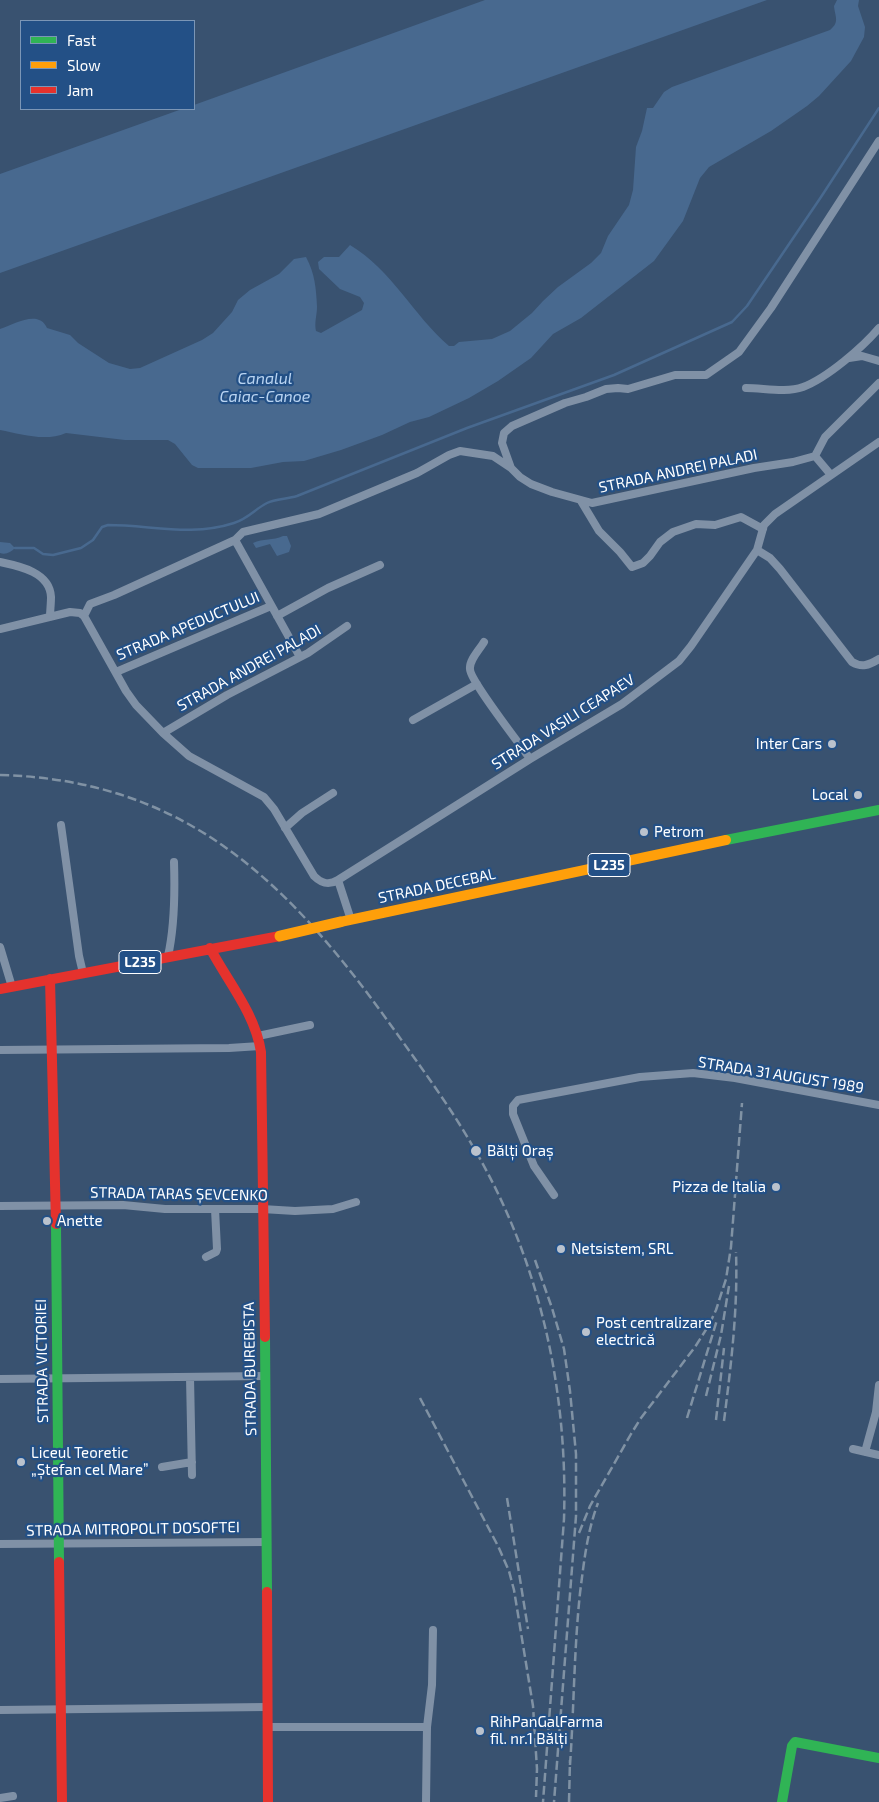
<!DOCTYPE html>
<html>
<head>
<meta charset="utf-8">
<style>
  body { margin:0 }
  #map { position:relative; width:879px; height:1802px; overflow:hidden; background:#395270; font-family:"Exo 2",sans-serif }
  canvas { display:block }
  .legend { position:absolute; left:20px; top:20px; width:175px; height:90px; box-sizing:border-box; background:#235086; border:1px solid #7b96b6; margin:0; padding:6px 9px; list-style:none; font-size:15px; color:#fff }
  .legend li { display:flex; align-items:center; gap:10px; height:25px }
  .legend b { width:25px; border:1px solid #7b96b6 }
</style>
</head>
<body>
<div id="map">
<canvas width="879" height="1802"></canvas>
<ul class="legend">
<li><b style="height:6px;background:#30b455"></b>Fast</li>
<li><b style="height:6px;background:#ff9f0a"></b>Slow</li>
<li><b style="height:6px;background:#e5322d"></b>Jam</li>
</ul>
</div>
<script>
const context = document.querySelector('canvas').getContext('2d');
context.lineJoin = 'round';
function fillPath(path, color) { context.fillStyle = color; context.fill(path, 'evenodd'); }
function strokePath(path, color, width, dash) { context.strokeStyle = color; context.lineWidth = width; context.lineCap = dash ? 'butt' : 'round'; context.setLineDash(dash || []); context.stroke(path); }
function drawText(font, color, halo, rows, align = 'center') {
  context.font = font + ' "Exo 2",sans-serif'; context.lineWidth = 4.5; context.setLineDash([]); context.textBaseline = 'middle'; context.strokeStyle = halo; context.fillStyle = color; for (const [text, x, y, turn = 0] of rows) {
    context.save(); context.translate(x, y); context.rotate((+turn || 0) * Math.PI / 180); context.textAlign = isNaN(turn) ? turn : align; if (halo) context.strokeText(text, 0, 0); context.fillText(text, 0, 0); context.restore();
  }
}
const water = new Path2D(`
  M485,0H767L0,273V174L182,109H194V105Z
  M837,0H859L858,6L865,27L864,37L851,61L819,96L807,106L771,131L709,167L700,178L683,221L654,261L581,318L553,334L531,358L498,381L469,398L429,417L410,422L382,435L341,450L304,461L283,462L251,468H198L192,465L175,444L168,440H125L66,433C45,442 21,434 0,430V329C14,324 39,309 47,328L70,335L78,343L109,363L130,369L140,368L202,340L213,333L232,312L238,300L250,290L279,274L294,259L306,257C315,274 316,288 317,307C317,315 314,323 316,331L321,333L362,310L364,303L360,297L340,289L319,269L318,262L324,257H339L350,245C392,270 413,315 449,346H454L459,342L492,339L510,331L532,313L543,301L558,287L591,263L601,253L608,236L629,205L633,190L636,147L642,131L647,108H653L664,92L672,87L830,30C840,22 835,17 834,6Z
  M283,536H287L291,546L289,552L277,556L270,544L256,548L253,543C263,538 273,541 283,536Z
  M0,542L10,543L15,548C11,552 6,555 0,553Z`);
const stream = new Path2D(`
  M15,548H34L43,554L53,555L81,548L93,540L102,527L108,525C151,525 191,537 234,523C249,518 255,509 267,503C275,499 287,499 297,496L467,428L614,375L732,322L747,306L821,197L879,108`);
const street = new Path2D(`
  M849,358L862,356L879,361
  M746,388C764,388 786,393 803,387C827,378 863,347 879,328
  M815,456L825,437L879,383
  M511,468L502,443L504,433L512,426L565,403L586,397L606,389L618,388L628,389L675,375H706L739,352L771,308L879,141
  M581,501L599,531L620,552L632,567L643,563L650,556L660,542L673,532L696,524L715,525L741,517L763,529
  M235,540L300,657
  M757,550L770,558L780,569L852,662C862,668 869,665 879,659
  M0,562C19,566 50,572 51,597C51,604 50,611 50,617
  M84,616L90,604L114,595L235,540L243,532L319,514L417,473L449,455L460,451L493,456L511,468L520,477L531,484L552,492L592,503L754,468L793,462L815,456L831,475
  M277,616L328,588L380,565
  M0,629L70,612L80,613L84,616L126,691L136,705L163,733L189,756L264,797L274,809L314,876C321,883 328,886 338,880
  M484,642C480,649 469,660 470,669C470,681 520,744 530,759
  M116,672L271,606
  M413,720L477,684
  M163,733L227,695L308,653L347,626
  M61,825L79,956L83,973
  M285,828L302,813L333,793
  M351,920L338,880L530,759L622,704L679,661L691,646L757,550L764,525L775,514L879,442
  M0,947L12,987
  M168,956C175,925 175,893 174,862
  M258,1036L310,1025
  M0,1050L229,1048L260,1046
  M554,1195L534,1166L513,1114V1106L518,1100L640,1077L693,1073L735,1078L879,1105
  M0,1206L123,1205L165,1209H262L295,1211L333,1209L356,1202
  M206,1257L216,1252L217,1249L215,1209
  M190,1377L192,1475
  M0,1379L266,1376
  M853,1449L879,1455
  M865,1452L876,1412L879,1385
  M162,1467L192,1462
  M0,1544L266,1542
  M0,1710L266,1707
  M268,1727H427
  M0,1798L13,1796
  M426,1802L427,1727L432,1685L433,1630`);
const fast = new Path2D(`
  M726,840L879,810
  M56,1224L59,1562
  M265,1337L267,1592
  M782,1802L792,1746L795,1742L879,1758`);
const slow = new Path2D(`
  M340,922L726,840`);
const jam = new Path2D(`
  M210,948C228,982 255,1013 261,1052L265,1337
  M50,979L56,1224
  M0,989L280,936
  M59,1562L62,1802
  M267,1592L268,1802`);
const rail = new Path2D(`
  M0,775C189,780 292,886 395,1031C423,1070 451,1108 475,1150C540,1262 568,1390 564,1519L543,1802
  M535,1260L552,1308L564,1349L570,1391L576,1454V1516L554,1802
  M706,1396L721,1335L729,1286
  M420,1398L498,1546L509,1571L514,1590L533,1706L537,1769L536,1797
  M687,1418L717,1320
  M716,1420L724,1348
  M724,1421C731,1365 738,1309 736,1252
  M507,1498L528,1629
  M579,1533L590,1506L631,1434L641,1418L695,1347L709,1325L716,1310L726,1279L731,1247L742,1103
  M570,1765C574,1708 574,1650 580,1593C584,1562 587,1532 598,1503
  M569,1802L570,1760`);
const slowBridge = new Path2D(`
  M280,936L340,922`);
const markers = [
  [832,744,5,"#bac2cd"],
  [858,795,5,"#bac2cd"],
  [644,832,5,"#bac2cd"],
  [476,1151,6,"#bac2cd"],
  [776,1187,5,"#bac2cd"],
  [47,1221,5,"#bac2cd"],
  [561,1249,5,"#bac2cd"],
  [586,1332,5,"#bac2cd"],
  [21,1462,5,"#bac2cd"],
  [480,1731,5,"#bac2cd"]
];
const shields = [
  [609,865,42],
  [140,962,42]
];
const shieldNames = [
  ["L235",609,865],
  ["L235",140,962]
];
const streetNames = [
  ["STRADA ANDREI PALADI",678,471,-12],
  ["STRADA APEDUCTULUI",188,626,-23],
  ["STRADA ANDREI PALADI",249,668,-29],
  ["STRADA VASILI CEAPAEV",563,722,-32],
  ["STRADA DECEBAL",437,886,-12],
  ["STRADA 31 AUGUST 1989",781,1075,9],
  ["STRADA TARAS ȘEVCENKO",179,1194,1],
  ["STRADA VICTORIEI",42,1361,-91],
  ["STRADA BUREBISTA",250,1369,-91],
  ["STRADA MITROPOLIT DOSOFTEI",133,1529,-1]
];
const poiNames = [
  ["Inter Cars",822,744,"right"],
  ["Local",848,795,"right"],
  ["Petrom",654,832],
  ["Bălți Oraș",487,1151],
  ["Pizza de Italia",766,1187,"right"],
  ["Anette",57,1221],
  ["Netsistem, SRL",571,1249],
  ["Post centralizare",596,1323],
  ["electrică",596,1340],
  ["Liceul Teoretic",31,1453],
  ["„Ștefan cel Mare”",31,1470],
  ["RihPanGalFarma",490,1722],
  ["fil. nr.1 Bălți",490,1739]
];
const waterNames = [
  ["Canalul",265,379],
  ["Caiac-Canoe",265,397]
];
fillPath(water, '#48698f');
strokePath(stream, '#48698f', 2.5);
strokePath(street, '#8091a6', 8);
strokePath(fast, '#30b455', 10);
strokePath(slow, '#ff9f0a', 10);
strokePath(jam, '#e5322d', 10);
strokePath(rail, '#8092a4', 2.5, [9, 4]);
strokePath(slowBridge, '#ff9f0a', 11);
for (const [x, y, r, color] of markers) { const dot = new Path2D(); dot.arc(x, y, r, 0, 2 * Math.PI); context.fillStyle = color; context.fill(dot); strokePath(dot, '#235086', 2); }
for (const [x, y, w] of shields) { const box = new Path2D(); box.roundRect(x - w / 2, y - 11.5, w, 23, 4); context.fillStyle = '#235086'; context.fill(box); strokePath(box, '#fff', 1); }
drawText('bold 14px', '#fff', null, shieldNames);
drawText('15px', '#fff', '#235086', streetNames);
drawText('15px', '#fff', '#235086', poiNames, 'left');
drawText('italic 16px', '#b8d3f1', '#235086', waterNames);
</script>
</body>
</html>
